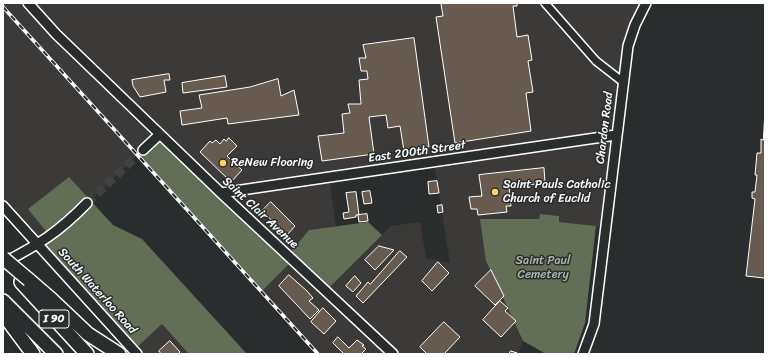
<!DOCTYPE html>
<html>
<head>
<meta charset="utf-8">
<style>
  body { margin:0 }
  #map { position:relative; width:768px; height:357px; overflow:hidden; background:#2a2d2e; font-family:Sriracha,sans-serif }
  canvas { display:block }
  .frame { position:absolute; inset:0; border:4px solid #fff; pointer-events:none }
</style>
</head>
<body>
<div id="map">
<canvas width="768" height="357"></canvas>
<div class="frame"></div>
</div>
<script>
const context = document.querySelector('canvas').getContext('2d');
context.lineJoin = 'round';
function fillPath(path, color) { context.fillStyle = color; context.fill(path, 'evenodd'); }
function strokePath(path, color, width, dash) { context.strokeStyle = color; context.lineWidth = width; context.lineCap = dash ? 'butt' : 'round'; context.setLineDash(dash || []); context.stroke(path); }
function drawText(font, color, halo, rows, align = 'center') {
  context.font = font + ' Sriracha,sans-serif'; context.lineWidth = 3; context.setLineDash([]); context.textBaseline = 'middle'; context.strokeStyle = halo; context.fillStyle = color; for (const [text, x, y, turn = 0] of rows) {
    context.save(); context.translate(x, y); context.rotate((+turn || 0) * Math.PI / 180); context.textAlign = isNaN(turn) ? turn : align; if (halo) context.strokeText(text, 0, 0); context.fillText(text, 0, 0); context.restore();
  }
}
const built = new Path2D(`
  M3,3H646L635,25L605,227L558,222L559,216L540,214L539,219L486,261L523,341L518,354H318L261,292L293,260L327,291L391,226L420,222L426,258L450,263L434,162L329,177L336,226L309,230L288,255L143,150L81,210L39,244L3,206Z
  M162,324L189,354H137L134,350Z`);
const green = new Path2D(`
  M160,134L288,255L309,230L368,222L382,235L326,291L293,260L261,292L138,156Z
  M69,177L113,225L142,239L247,354H189L162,324L134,350L39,244L50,236L28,209Z
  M540,214L559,216V222L596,226L585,323L574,354H546L523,341L486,261L480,219H539Z`);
const building = new Path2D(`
  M517,3V6H513L517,37L528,35L532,60L528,61L533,92L526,93L531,131L455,143L436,17L443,16L441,4Z
  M414,38L429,147L404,151L400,126L388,128L386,115L369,117L374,154L322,161L318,136L344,133L342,114L350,113L348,104H361L359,80L368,79L367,71H361L359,58H366L363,45Z
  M169,74L170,80H164L166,92L140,97L133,86L132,80Z
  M225,76L227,87L183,93L182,83Z
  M278,79L281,96L294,90L299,115L228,124L227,118L182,125L180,111L202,108L199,95L250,87Z
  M765,111V281L764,278L746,276L755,199L752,198V192H755L757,175H755L757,153H761V139L763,140Z
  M229,138L237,146L227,156L242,170L231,182L200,152L210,141L212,143L216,140L220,144L224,139L226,141Z
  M544,168L545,183L509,187L511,206H506L507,212L478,215L477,209H471L469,197L482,196L479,175Z
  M437,181L439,193L429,194L428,182Z
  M370,191L372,203L364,204L362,192Z
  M356,192L359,215H356V217L344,219L343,213L349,212L346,193Z
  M271,202L295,226L287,235L262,211Z
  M442,205L443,212L438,213L437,206Z
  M367,214L368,221L359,222L358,215Z
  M379,246L394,250L375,270L365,260Z
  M400,251L407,257L363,303L356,296L368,282L370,284Z
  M438,262L449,273L432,291L422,281Z
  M491,270L504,296L495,305L475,286Z
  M289,275L307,291L313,298L309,301L319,310L310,319L279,286Z
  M355,276L361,283L353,292L346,286Z
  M500,301L508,308L505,311L516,321L501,337L483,320Z
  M323,308L336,321L324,334L311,322Z
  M444,322L460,337L444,354H427L420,347Z
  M338,337L349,348L357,340L364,345L362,346L366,349L361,354H344L333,343Z
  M170,341L180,352L178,354H161L159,351Z
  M511,351L517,353V354H509Z`);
const tertiaryTunnel = new Path2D(`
  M87,203L143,150`);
const minor = new Path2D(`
  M545,3L596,61L623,82`);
const tertiary = new Path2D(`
  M28,3L56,34L221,193L393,354
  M143,150L160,134
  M221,193L616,135
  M3,206L137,354
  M3,263C38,245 59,232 87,203
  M583,354L594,324L628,46L635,25L646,3`);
const motorway = new Path2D(`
  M29,280L51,299L88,334L119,354
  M21,282L87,354
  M3,301L56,354
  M3,314L33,354`);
const rail = new Path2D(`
  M3,7L318,354`);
const motorwayBridge = new Path2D(`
  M3,258L29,280`);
const markers = [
  [223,163,4,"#ffd166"],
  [495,192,4,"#ffd166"]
];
const shields = [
  [54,319,30]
];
const shieldNames = [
  ["I 90",54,319]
];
const streetNames = [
  ["Chardon Road",605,128,-83],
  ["East 200th Street",417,152,-8],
  ["Saint Clair Avenue",260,213,43],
  ["South Waterloo Road",97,291,48]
];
const poiNames = [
  ["ReNew Flooring",231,163],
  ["Saint Pauls Catholic",503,185],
  ["Church of Euclid",503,199]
];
const parkNames = [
  ["Saint Paul",543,261],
  ["Cemetery",543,275]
];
fillPath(built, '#3c3a38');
fillPath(green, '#626e56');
fillPath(building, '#675a4e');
strokePath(building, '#fff', 1);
strokePath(tertiaryTunnel, '#3f4243', 9, [9, 4.5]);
strokePath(minor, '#fff', 10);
strokePath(tertiary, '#fff', 12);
strokePath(motorway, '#fff', 16);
strokePath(minor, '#2a2d2e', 7);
strokePath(tertiary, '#2a2d2e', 9);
strokePath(motorway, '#2a2d2e', 13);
strokePath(rail, '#fff', 3.5);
strokePath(rail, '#2a2d2e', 2, [6]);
strokePath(motorwayBridge, '#fff', 16, []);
strokePath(motorwayBridge, '#2a2d2e', 13);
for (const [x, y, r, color] of markers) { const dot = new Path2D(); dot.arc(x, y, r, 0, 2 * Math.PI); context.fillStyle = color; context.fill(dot); strokePath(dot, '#2a2d2e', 1.5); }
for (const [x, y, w] of shields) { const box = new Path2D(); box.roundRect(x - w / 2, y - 9, w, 18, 3); context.fillStyle = '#2a2d2e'; context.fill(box); strokePath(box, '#fff', 1); }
drawText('bold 11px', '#fff', null, shieldNames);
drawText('12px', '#fff', '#2a2d2e', streetNames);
drawText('12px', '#fff', '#2a2d2e', poiNames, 'left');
drawText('12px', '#b0b6aa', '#2a2d2e', parkNames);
</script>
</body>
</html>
